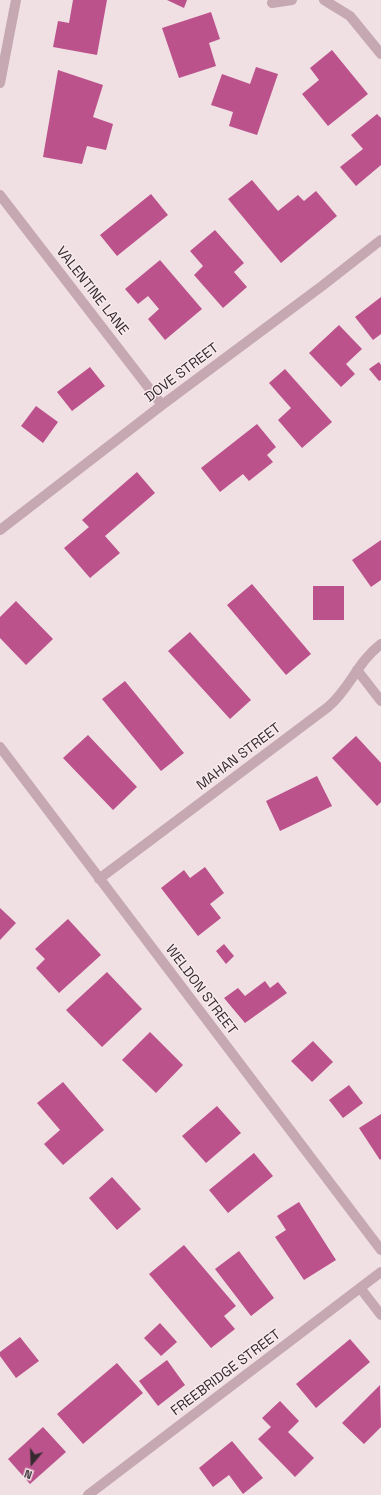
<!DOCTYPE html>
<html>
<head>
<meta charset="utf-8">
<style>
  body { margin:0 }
  #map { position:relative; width:381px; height:1495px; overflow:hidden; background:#f0dfe3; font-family:"Space Grotesk",sans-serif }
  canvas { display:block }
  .north { position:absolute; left:12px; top:1443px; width:40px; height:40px; -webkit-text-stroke:3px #f8ebee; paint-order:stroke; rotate:199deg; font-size:11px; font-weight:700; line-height:16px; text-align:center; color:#362a30 }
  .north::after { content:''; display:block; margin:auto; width:14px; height:18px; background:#362a30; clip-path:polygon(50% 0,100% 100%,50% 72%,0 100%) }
</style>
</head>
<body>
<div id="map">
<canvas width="381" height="1495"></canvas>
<div class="north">N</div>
</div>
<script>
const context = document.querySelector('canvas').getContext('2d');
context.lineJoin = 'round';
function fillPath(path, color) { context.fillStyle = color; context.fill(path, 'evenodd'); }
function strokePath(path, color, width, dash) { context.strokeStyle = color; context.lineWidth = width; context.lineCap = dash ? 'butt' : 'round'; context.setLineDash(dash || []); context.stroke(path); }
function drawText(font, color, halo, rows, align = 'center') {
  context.font = font + ' "Space Grotesk",sans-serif'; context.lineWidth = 3; context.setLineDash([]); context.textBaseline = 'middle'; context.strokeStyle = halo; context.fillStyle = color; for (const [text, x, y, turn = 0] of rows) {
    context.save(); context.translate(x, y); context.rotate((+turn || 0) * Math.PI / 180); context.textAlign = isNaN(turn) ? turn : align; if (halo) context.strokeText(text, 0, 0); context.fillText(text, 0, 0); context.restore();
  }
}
const building = new Path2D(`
  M73,0H107L97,55L53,47L58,21L69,23Z
  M167,0H187L184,8Z
  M211,12L220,39L209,43L216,66L179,78L162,28Z
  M332,50L368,94L328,126L302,94L319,80L310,68Z
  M256,67L278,74L257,135L229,126L233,112L211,105L222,74L250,84Z
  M58,70L103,85L93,117L113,124L106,150L87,146L82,164L43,157Z
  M377,114L381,118V165L356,186L340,167L363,149L351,135Z
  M252,180L278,211L298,195L304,201L316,191L337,216L281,263L228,199Z
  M151,194L168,215L117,256L100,235Z
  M215,230L244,263L234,272L247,287L223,308L194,275L203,266L190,251Z
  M160,260L202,309L165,340L148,319L159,309L148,296L138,304L125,289Z
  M381,297V334L373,340L355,317Z
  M339,325L362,349L346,364L355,374L341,387L309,353Z
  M379,362L381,365V380L379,381L369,369Z
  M90,367L105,386L72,411L57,392Z
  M285,369L332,422L302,448L278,420L291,408L269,383Z
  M36,406L58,422L43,443L21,426Z
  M257,424L276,447L267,455L273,462L249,481L243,474L220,492L201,468Z
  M137,472L155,493L105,536L120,553L90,578L64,548L89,527L82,520Z
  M381,540V580L371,587L352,560Z
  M252,584L311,654L286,675L227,605Z
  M313,586H344V620H313Z
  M16,601L53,639L26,665L0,638V617Z
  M190,632L251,700L230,719L168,651Z
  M125,681L184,753L161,771L102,699Z
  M88,735L137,787L113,810L63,758Z
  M356,736L381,763V802L377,806L332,758Z
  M317,776L332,806L280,831L266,801Z
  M205,867L224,893L210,904L221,918L198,936L161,888L184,870L190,878Z
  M0,908L16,923L0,940Z
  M68,919L101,955L59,993L36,968L45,959L35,949Z
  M224,944L234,956L226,964L216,951Z
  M107,972L142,1009L102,1047L66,1010Z
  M265,981L270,988L278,982L287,993L245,1023L224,998L238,988L245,996Z
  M150,1032L183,1065L156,1093L122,1060Z
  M313,1041L333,1062L312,1082L291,1061Z
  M63,1082L104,1130L63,1165L44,1144L60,1130L37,1103Z
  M349,1085L363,1103L343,1118L329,1100Z
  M217,1106L241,1133L206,1163L182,1136Z
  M381,1114V1159L380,1160L359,1128Z
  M254,1153L273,1176L228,1213L209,1190Z
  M112,1177L141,1209L117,1230L89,1198Z
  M299,1202L336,1260L304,1280L275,1237L286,1230L277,1216Z
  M184,1245L236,1306L224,1316L235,1329L211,1348L149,1274Z
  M239,1251L274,1298L251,1316L215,1269Z
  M160,1323L177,1342L161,1356L144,1338Z
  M20,1337L39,1361L16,1378L0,1356V1352Z
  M350,1339L370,1362L316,1408L296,1384Z
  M167,1360L185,1385L158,1406L139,1381Z
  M117,1363L143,1393L83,1444L57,1414Z
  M380,1385L381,1427L364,1444L342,1423Z
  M280,1401L299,1421L288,1432L314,1458L295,1477L258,1439L271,1427L262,1418Z
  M43,1427L66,1452L30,1484L8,1459Z
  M232,1441L263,1478L243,1494L229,1475L213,1487L199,1468Z`);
const minor = new Path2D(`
  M324,0L350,16L381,54
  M272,3L292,0
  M0,83L16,0
  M0,195L162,405
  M0,530L162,405L322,286L381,240
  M357,670L381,701
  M0,747L381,1250
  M99,879L328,707C350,689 357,662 381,644
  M361,1289L381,1315
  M88,1495L381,1272`);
const streetNames = [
  ["VALENTINE LANE",92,291,52],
  ["DOVE STREET",182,373,-37],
  ["MAHAN STREET",239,757,-37],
  ["WELDON STREET",201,990,53],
  ["FREEBRIDGE STREET",226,1373,-37]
];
fillPath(building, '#bb528b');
strokePath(minor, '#c5a8b2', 10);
drawText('14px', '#362a30', '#f8ebee', streetNames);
</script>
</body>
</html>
